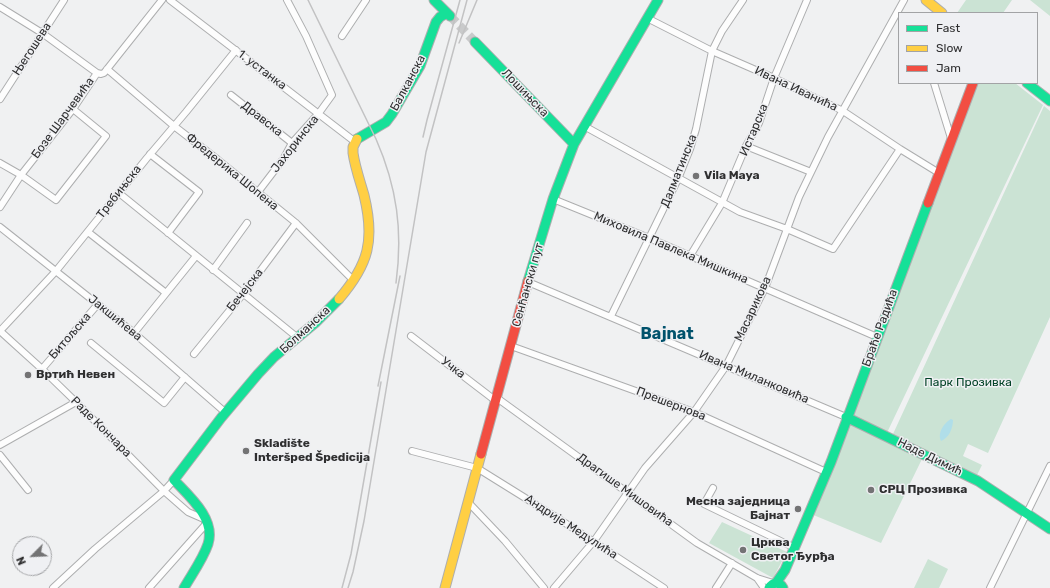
<!DOCTYPE html>
<html>
<head>
<meta charset="utf-8">
<style>
  body { margin:0 }
  #map { position:relative; width:1050px; height:588px; overflow:hidden; background:#f0f1f2; font-family:Rubik,sans-serif }
  canvas { display:block }
  .legend { position:absolute; left:898px; top:12px; width:140px; height:72px; box-sizing:border-box; background:#eff0f3; border:1px solid #a2a3a5; margin:0; padding:5px 7px; list-style:none; font-size:12px; color:#2f2f30 }
  .legend li { display:flex; align-items:center; gap:8px; height:20px }
  .legend b { width:20px; border:1px solid #a2a3a5 }
  .north { position:absolute; left:12px; top:536px; width:40px; height:40px; box-sizing:border-box; background:#eff0f3; border:1px solid #a2a3a5; border-radius:50%; rotate:246deg; font-size:11px; font-weight:700; line-height:16px; text-align:center; color:#2f2f30 }
  .north::after { content:''; display:block; margin:auto; width:14px; height:18px; background:#737374; clip-path:polygon(50% 0,100% 100%,50% 72%,0 100%) }
</style>
</head>
<body>
<div id="map">
<canvas width="1050" height="588"></canvas>
<ul class="legend">
<li><b style="height:5px;background:#16e098"></b>Fast</li>
<li><b style="height:5px;background:#ffcf43"></b>Slow</li>
<li><b style="height:5px;background:#f24e42"></b>Jam</li>
</ul>
<div class="north">N</div>
</div>
<script>
const context = document.querySelector('canvas').getContext('2d');
context.lineJoin = 'round';
function fillPath(path, color) { context.fillStyle = color; context.fill(path, 'evenodd'); }
function strokePath(path, color, width, dash) { context.strokeStyle = color; context.lineWidth = width; context.lineCap = dash ? 'butt' : 'round'; context.setLineDash(dash || []); context.stroke(path); }
function drawText(font, color, halo, rows, align = 'center') {
  context.font = font + ' Rubik,sans-serif'; context.lineWidth = 3; context.setLineDash([]); context.textBaseline = 'middle'; context.strokeStyle = halo; context.fillStyle = color; for (const [text, x, y, turn = 0] of rows) {
    context.save(); context.translate(x, y); context.rotate((+turn || 0) * Math.PI / 180); context.textAlign = isNaN(turn) ? turn : align; if (halo) context.strokeText(text, 0, 0); context.fillText(text, 0, 0); context.restore();
  }
}
const green = new Path2D(`
  M966,0H1012L1003,13H957Z
  M1030,0H1050V16Z
  M976,83H1015L1043,105L884,439L922,459L881,543L811,514Z
  M1044,106L1050,111V317L988,453L968,444L963,456L982,465L976,477L893,434Z
  M722,522L787,552L773,578L709,543Z
  M928,559L948,569L939,588H914Z`);
const water = new Path2D(`
  M951,419L953,420C953,428 949,438 941,441C937,433 944,423 951,419Z`);
const secondaryTunnel = new Path2D(`
  M450,16L475,42`);
const street = new Path2D(`
  M170,0L354,141
  M0,7L42,33L97,73
  M647,18L712,51L774,78L843,111L900,149L939,173
  M342,36L366,0
  M107,69L174,126L217,159L296,223L353,280
  M934,83L951,138
  M231,95L292,143
  M0,99L64,0
  M584,126L740,212L787,229L833,249L900,149
  M746,146L811,172
  M150,154L199,192L168,233
  M0,163L21,175L56,200L106,136L73,109
  M258,192L284,158L292,143L319,113L332,95L306,36L287,0
  M119,193L298,338
  M553,199L649,238L877,337
  M0,207L21,175L73,109L97,73L101,74L104,73L162,0
  M0,227L134,333L226,413
  M88,232L166,293
  M690,256L722,203L746,146L759,123L774,78L807,0
  M213,270L247,223
  M528,282L846,417
  M611,316L678,179L690,149L696,129L712,51L722,31L743,0
  M134,333L196,256
  M411,336L496,401
  M91,343L164,403L185,377
  M511,346L694,412L826,472
  M194,354L243,294L296,223
  M42,369L98,304
  M497,398L697,543L757,578L773,583
  M0,445L76,402
  M412,451L477,468L559,519L664,588
  M0,455L28,490
  M713,488L704,504L795,548
  M468,502L505,541L544,588
  M204,519L188,512L164,491L76,402L42,369L0,331L56,271L147,158L186,112L236,50
  M757,578L764,588
  M53,588L95,549L164,491L174,480
  M149,588L206,524
  M554,588L594,541L645,468L694,412L726,366L765,288L799,197L828,137L904,0
  M716,588L732,563
  M990,588L1050,466`);
const fast = new Path2D(`
  M434,0L450,16
  M475,42L574,144
  M1027,83L1050,101
  M357,139L386,122L392,114L420,66L436,22L440,17L447,13
  M528,281L553,199L574,144L658,0
  M846,417L978,481L1050,529
  M776,583L785,570L831,462L928,203
  M184,588C192,574 203,559 208,544C216,519 189,496 174,480L221,418L258,374L274,357L315,323L339,299
  M769,588C773,582 779,581 783,588`);
const slow = new Path2D(`
  M926,0L942,13
  M339,299C369,264 375,240 364,195C360,181 355,167 353,153V147L357,139
  M445,588L481,454`);
const jam = new Path2D(`
  M928,203L973,83
  M481,454L528,281`);
const rail = new Path2D(`
  M308,0L376,139C397,187 403,231 396,283
  M459,43L477,0
  M423,137L427,120L460,0
  M378,386L400,276
  M342,588L351,554L381,382
  M348,588L353,572L364,521L426,152L467,0`);
const markers = [
  [696,176,4,"#737374"],
  [28,375,4,"#737374"],
  [246,451,4,"#737374"],
  [871,490,4,"#737374"],
  [798,509,4,"#737374"],
  [743,550,4,"#737374"]
];
const streetNames = [
  ["Његошева",32,49,-57],
  ["1. устанка",262,70,37],
  ["Балканска",408,83,-62],
  ["Ивана Иванића",796,89,25],
  ["Лошињска",525,93,46],
  ["Бозе Шарчевића",63,118,-54],
  ["Дравска",262,119,38],
  ["Истарска",754,130,-67],
  ["Јахоринска",295,144,-52],
  ["Далматинска",679,171,-68],
  ["Фредерика Шопена",232,172,39],
  ["Требињска",119,192,-52],
  ["Миховила Павлека Мишкина",671,248,23],
  ["Сенћански пут",528,285,-74],
  ["Бечејска",245,290,-52],
  ["Масарикова",753,309,-65],
  ["Јакшићева",115,318,39],
  ["Браће Радића",880,328,-70],
  ["Болманска",305,330,-43],
  ["Битољска",70,336,-49],
  ["Учка",453,368,37],
  ["Ивана Миланковића",754,377,23],
  ["Прешернова",671,404,21],
  ["Раде Кончара",101,427,45],
  ["Наде Димић",930,457,26],
  ["Драгише Мишовића",625,490,36],
  ["Андрије Медулића",571,527,33]
];
const poiNames = [
  ["Vila Maya",704,176],
  ["Вртић Невен",36,375],
  ["Skladište",254,444],
  ["Interšped Špedicija",254,458],
  ["СРЦ Прозивка",879,490],
  ["Месна заједница",790,502,"right"],
  ["Бајнат",790,516,"right"],
  ["Црква",751,543],
  ["Светог Ђурђа",751,557]
];
const parkNames = [
  ["Парк Прозивка",968,383]
];
const districtNames = [
  ["Bajnat",667,334]
];
fillPath(green, '#cbe3d4');
fillPath(water, '#b0dee9');
strokePath(secondaryTunnel, '#c9cacb', 9, [9, 4.5]);
strokePath(street, '#adaeaf', 8);
strokePath(fast, '#adaeaf', 11);
strokePath(slow, '#adaeaf', 11);
strokePath(jam, '#adaeaf', 11);
strokePath(street, '#fdfdfd', 6);
strokePath(fast, '#16e098', 9);
strokePath(slow, '#ffcf43', 9);
strokePath(jam, '#f24e42', 9);
strokePath(rail, '#c2c2c3', 1.5);
for (const [x, y, r, color] of markers) { const dot = new Path2D(); dot.arc(x, y, r, 0, 2 * Math.PI); context.fillStyle = color; context.fill(dot); strokePath(dot, '#eff0f3', 1.5); }
drawText('12px', '#2f2f30', '#eff0f3', streetNames);
drawText('bold 12px', '#2f2f30', '#eff0f3', poiNames, 'left');
drawText('12px', '#034327', '#eff0f3', parkNames);
drawText('bold 16px', '#00526c', '#eff0f3', districtNames);
</script>
</body>
</html>
